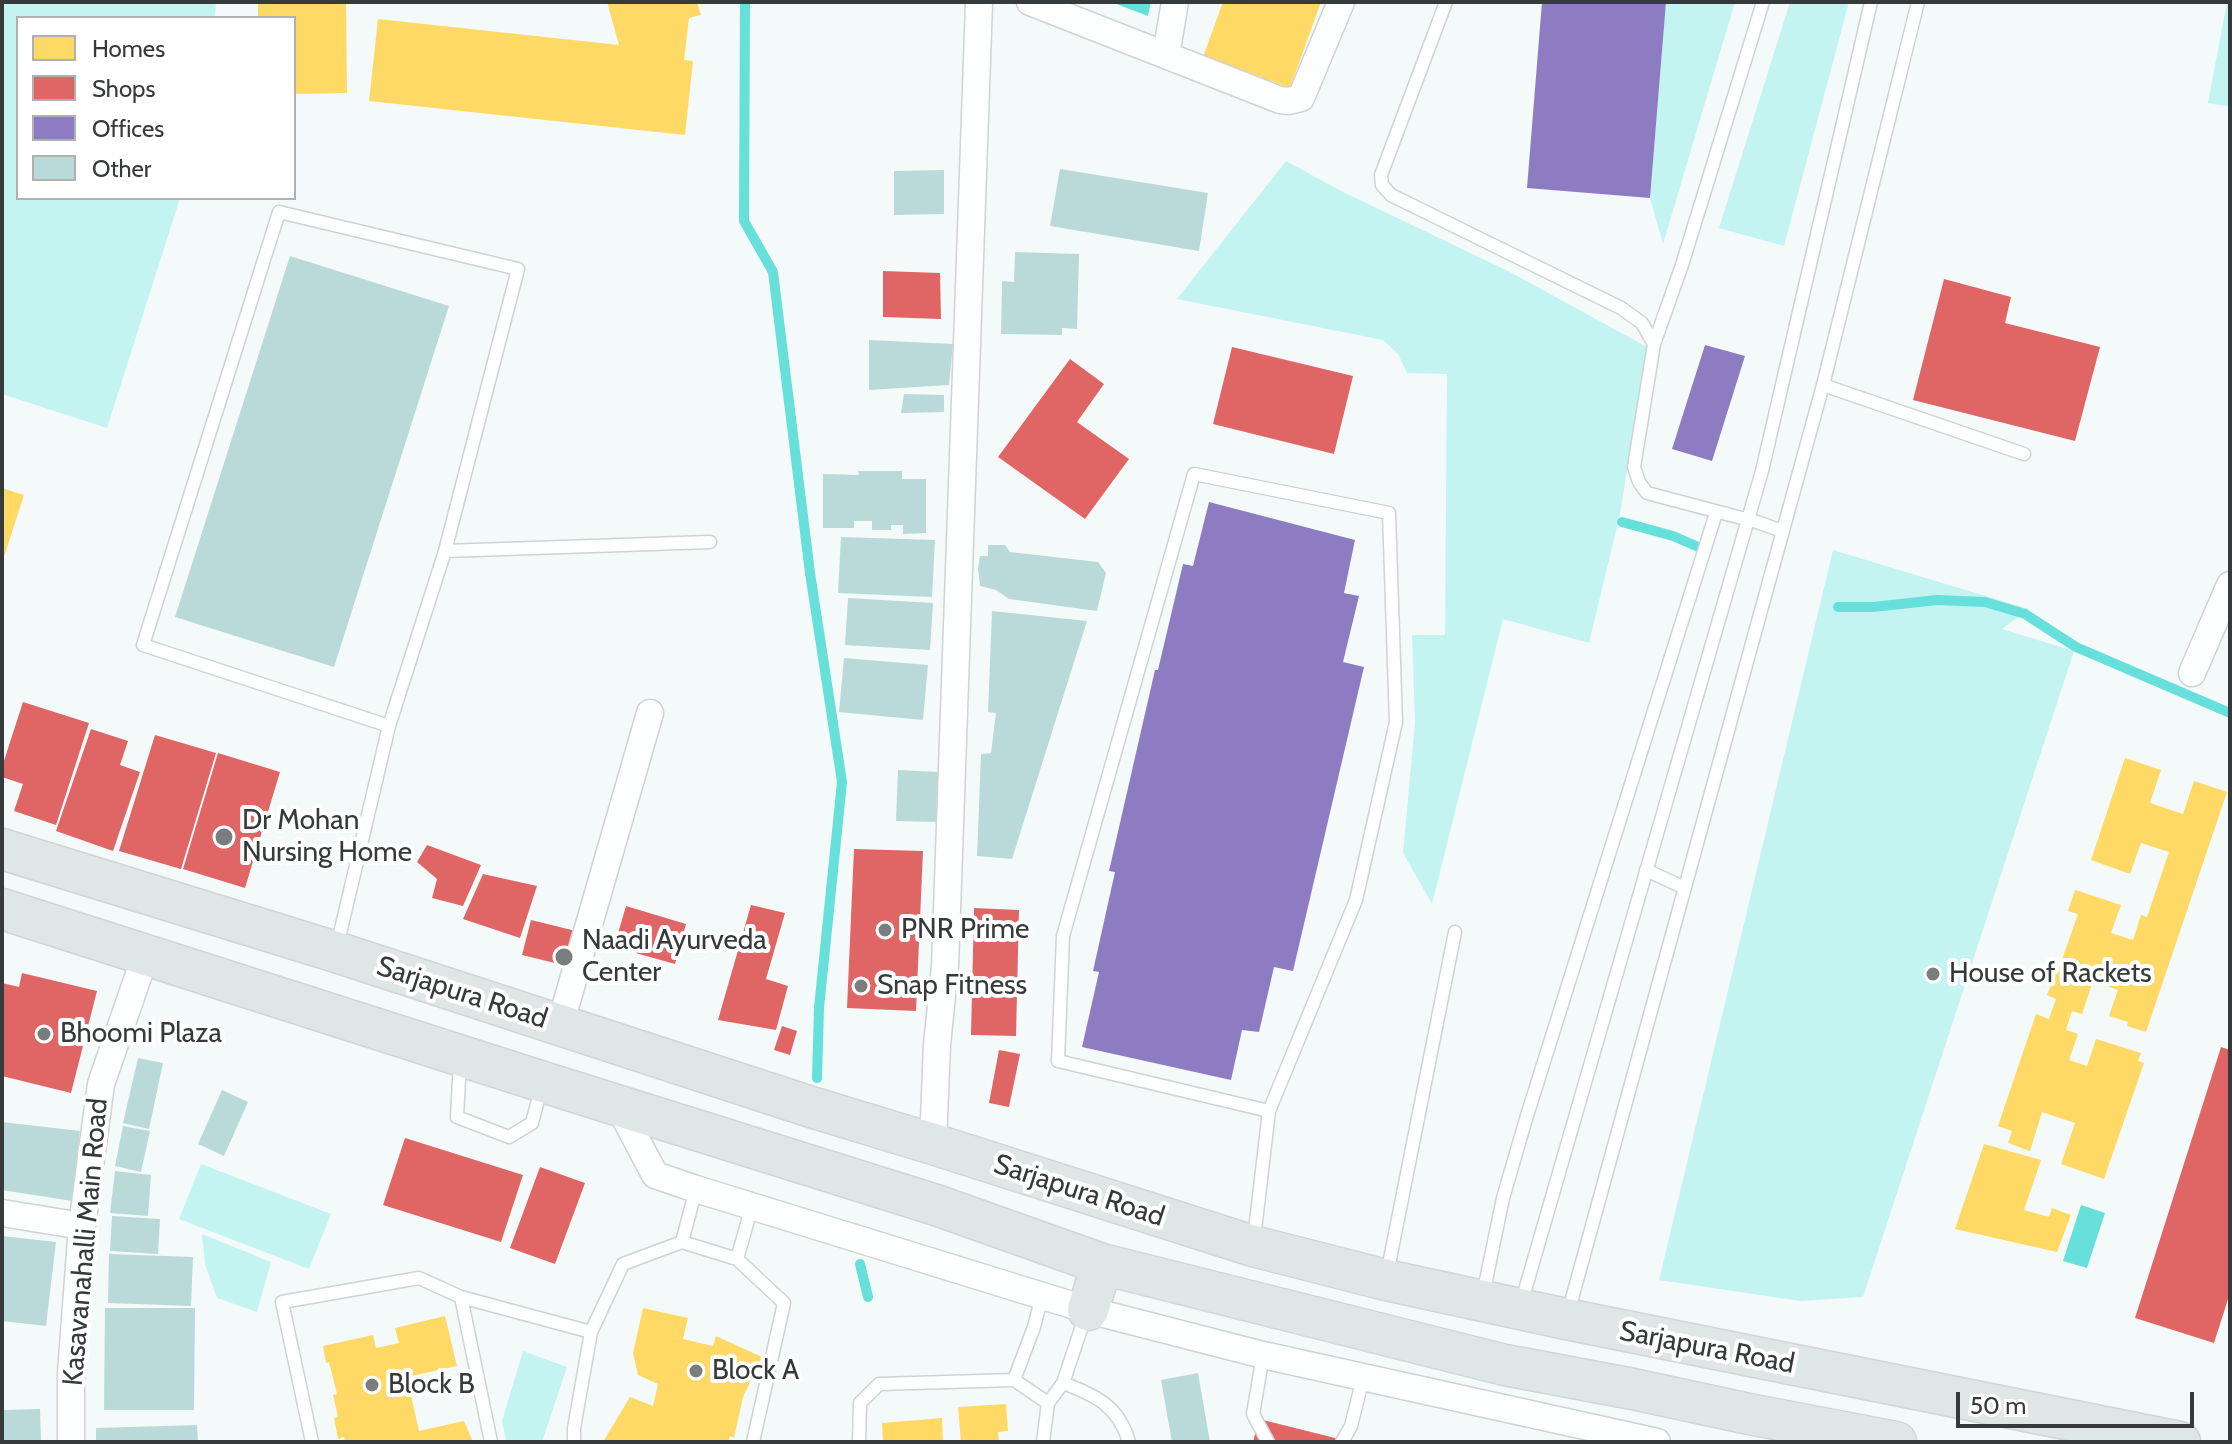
<!DOCTYPE html>
<html>
<head>
<meta charset="utf-8">
<style>
  body { margin:0 }
  #map { position:relative; width:2232px; height:1444px; overflow:hidden; background:#f4f9f9; font-family:Cabin,sans-serif }
  canvas { display:block }
  .frame { position:absolute; inset:0; border:4px solid #373a3a; pointer-events:none }
  .legend { position:absolute; left:16px; top:16px; width:280px; height:184px; box-sizing:border-box; background:#fff; border:2px solid #afb0b0; margin:0; padding:10px 14px; list-style:none; font-size:24px; color:#373a3a }
  .legend li { display:flex; align-items:center; gap:16px; height:40px }
  .legend b { width:40px; border:2px solid #afb0b0 }
  .scale { position:absolute; left:1956px; top:1392px; width:238px; height:36px; box-sizing:border-box; border:4px solid #373a3a; border-top:0; padding-left:10px; font-size:24px; line-height:28px; white-space:nowrap; color:#373a3a; -webkit-text-stroke:6px #fff; paint-order:stroke }
</style>
</head>
<body>
<div id="map">
<canvas width="2232" height="1444"></canvas>
<div class="frame"></div>
<ul class="legend">
<li><b style="height:22px;background:#ffd966"></b>Homes</li>
<li><b style="height:22px;background:#e06666"></b>Shops</li>
<li><b style="height:22px;background:#8e7cc3"></b>Offices</li>
<li><b style="height:22px;background:#badad9"></b>Other</li>
</ul>
<div class="scale">50 m</div>
</div>
<script>
const context = document.querySelector('canvas').getContext('2d');
context.lineJoin = 'round';
function fillPath(path, color) { context.fillStyle = color; context.fill(path, 'evenodd'); }
function strokePath(path, color, width, dash) { context.strokeStyle = color; context.lineWidth = width; context.lineCap = dash ? 'butt' : 'round'; context.setLineDash(dash || []); context.stroke(path); }
function drawText(font, color, halo, rows, align = 'center') {
  context.font = font + ' Cabin,sans-serif'; context.lineWidth = 8; context.setLineDash([]); context.textBaseline = 'middle'; context.strokeStyle = halo; context.fillStyle = color; for (const [text, x, y, turn = 0] of rows) {
    context.save(); context.translate(x, y); context.rotate((+turn || 0) * Math.PI / 180); context.textAlign = isNaN(turn) ? turn : align; if (halo) context.strokeText(text, 0, 0); context.fillText(text, 0, 0); context.restore();
  }
}
const green = new Path2D(`
  M2,2H216L215,18H18V198H180L107,428L2,394Z
  M1666,2H1735L1663,244L1650,198Z
  M1790,2H1849L1784,246L1719,228Z
  M2227,2H2230V107L2208,103Z
  M1286,161L1341,191L1508,271L1647,347L1620,514L1589,643L1503,619L1432,904L1403,853L1415,722L1412,635H1445L1447,374L1407,373L1398,354L1383,340L1177,299Z
  M1833,550L2029,609L2002,629L2074,651L1863,1297L1800,1301L1659,1280Z
  M201,1164L331,1214L309,1269L179,1219Z
  M202,1234L271,1262L257,1312L217,1298L205,1264Z
  M523,1351L567,1367L542,1442L506,1440L502,1421Z`);
const water = new Path2D(`
  M1111,2H1151L1148,16Z
  M2081,1205L2105,1213L2087,1268L2063,1261Z`);
const homes = new Path2D(`
  M258,2H346L347,93L294,94V18H258Z
  M607,2H697L701,15L689,18L684,60L693,61L685,135L369,101L378,19L619,45Z
  M1223,2H1321L1290,88L1203,57Z
  M2,488L24,495L3,560H2Z
  M2125,758L2161,770L2150,803L2183,814L2194,781L2227,792L2146,1032L2127,1026L2128,1022L2109,1016L2118,990L2093,981L2082,1014L2072,1011L2066,1030L2078,1034L2069,1060L2087,1066L2096,1039L2141,1053L2138,1061L2144,1063L2104,1179L2061,1164L2075,1123L2042,1112L2030,1151L2008,1143L2012,1131L1998,1126L2036,1014L2049,1019L2056,999L2047,995L2051,985L2046,983L2053,966L2059,968L2078,914L2068,911L2075,890L2121,905L2111,933L2133,940L2141,915L2147,917L2169,852L2141,843L2130,874L2091,860Z
  M1984,1144L2041,1160L2024,1210L2049,1217L2052,1208L2071,1215L2057,1252L1955,1229Z
  M643,1308L688,1318L683,1339L713,1346L716,1336L762,1357L743,1397L734,1438L730,1436L728,1442H603L630,1397L653,1406L658,1384L638,1375L633,1353Z
  M445,1316L457,1366L407,1377L419,1431L464,1421L473,1442H345L344,1437L338,1439L334,1418L338,1417L333,1395L337,1394L329,1362L326,1363L323,1346L373,1335L376,1348L399,1343L395,1328Z
  M1006,1404L1008,1431L998,1432L999,1442H961L958,1407Z
  M942,1418L943,1442H883L882,1423Z`);
const shops = new Path2D(`
  M883,271L940,273L941,319L883,317Z
  M1944,279L2011,297L2005,323L2100,347L2075,441L1913,400Z
  M1232,347L1353,376L1334,454L1213,424Z
  M1070,359L1104,384L1077,422L1129,459L1085,519L998,457Z
  M23,702L89,723L56,825L14,811L23,784L2,777V767Z
  M91,729L128,741L120,765L140,772L113,851L56,831Z
  M155,735L216,753L181,869L119,851Z
  M218,753L280,772L245,888L183,869Z
  M427,845L481,865L463,906L432,898L437,879L417,862Z
  M854,849L923,851L916,1011L847,1008Z
  M483,874L537,886L520,938L463,919Z
  M751,905L785,913L766,979L788,986L776,1030L718,1020Z
  M626,906L686,924L675,964L614,947Z
  M974,908L1019,910L1016,1036L971,1035Z
  M531,920L584,933L575,968L522,955Z
  M22,973L97,991L71,1093L2,1076V983L19,987Z
  M782,1026L797,1031L790,1055L774,1050Z
  M2221,1047L2230,1050V1293L2214,1343L2135,1318Z
  M999,1050L1020,1054L1009,1107L989,1103Z
  M405,1138L523,1175L501,1242L383,1205Z
  M540,1167L585,1183L555,1264L510,1248Z
  M1259,1419L1347,1441V1442H1253Z`);
const offices = new Path2D(`
  M1542,2H1666L1650,198L1527,188Z
  M1705,345L1745,356L1712,461L1672,449Z
  M1209,502L1355,540L1344,593L1359,596L1343,662L1364,667L1293,971L1274,967L1259,1032L1242,1030L1231,1080L1082,1047L1099,972L1093,971L1115,872L1109,871L1155,670H1158L1183,564L1193,566Z`);
const stream = new Path2D(`
  M745,2L744,221L773,272L810,573L842,782L819,1008L817,1078
  M1622,522L1673,536L1703,549
  M1838,607H1873L1937,600L1985,602L2025,614L2076,647L2230,713
  M860,1264L868,1297`);
const building = new Path2D(`
  M1060,169L1208,193L1199,251L1050,226Z
  M944,170V214L894,215V171Z
  M1015,252L1079,254L1077,329L1062,328V335L1001,334L1002,281L1014,282Z
  M290,256L449,306L334,667L175,617Z
  M869,340L953,344L949,385L869,390Z
  M904,394L944,395V412L901,413Z
  M858,471H902V479H926V533L903,534V525H891V530H872V521H854V528H823V474L859,475Z
  M841,537L935,540L932,597L838,593Z
  M988,545H1005L1010,552L1098,562L1106,573L1097,611L1009,599L996,590L980,586L978,569L980,556H988Z
  M848,598L933,603L930,650L845,645Z
  M992,611L1087,621L1012,859L977,856L981,754L991,753L996,713L988,712Z
  M844,658L928,665L923,720L839,712Z
  M898,770L939,772L937,822L896,821Z
  M138,1058L163,1063L149,1129L123,1123Z
  M222,1090L248,1102L224,1156L198,1144Z
  M2,1122L80,1131L72,1201L2,1190Z
  M123,1126L150,1131L141,1172L115,1166Z
  M115,1171L151,1175L148,1216L110,1213Z
  M112,1216L160,1219L158,1254L110,1251Z
  M2,1236L56,1242L46,1326L2,1321Z
  M109,1254L193,1257L191,1306L108,1303Z
  M105,1308H195L194,1410H104Z
  M1198,1373L1210,1442H1172L1161,1380Z
  M40,1409L41,1442H2V1410Z
  M197,1425L198,1442H96V1428Z`);
const service = new Path2D(`
  M1446,2L1381,175L1382,185L1391,195L1621,308L1642,323L1654,344L1634,467L1639,482L1647,493L1757,522L1782,531
  M1654,344L1682,265L1763,2
  M1823,385L2024,454
  M445,551L710,542
  M1646,870L1685,888
  M337,946L389,726L445,551L518,269L279,212L143,645L389,726
  M460,1061L457,1117L509,1137L532,1123L542,1085
  M1254,1239L1269,1111L1058,1061L1063,936L1194,474L1389,513L1396,722L1356,900L1269,1111
  M682,1242L696,1189
  M737,1259L752,1206
  M1387,1274L1455,932
  M1483,1295L1503,1198L1526,1119L1716,513
  M461,1297L491,1442
  M1521,1304L1762,471L1871,2
  M1568,1313L1823,385L1918,2
  M1263,1355L1253,1414L1268,1442
  M1014,1380L1034,1327L1042,1296
  M1063,1383C1095,1395 1119,1406 1129,1442
  M312,1442L282,1302L419,1278L461,1297L591,1332L623,1264L682,1242L737,1259L784,1303L753,1442
  M574,1442V1428L591,1332
  M859,1442L860,1403L879,1384L1014,1380L1048,1403
  M1043,1442L1048,1403L1063,1383L1086,1314
  M1342,1442L1351,1426L1363,1378`);
const minor = new Path2D(`
  M1030,2L1280,100L1289,101L1301,98L1341,2
  M1166,55L1175,2
  M2192,673L2230,585
  M560,1025L650,713
  M618,1105L655,1175L696,1189L1088,1310L1263,1355L1657,1442
  M933,1144L937,1045L945,966L979,3
  M2,1213L82,1226
  M71,1442V1373L82,1226L101,1084L146,954`);
const primary = new Path2D(`
  M2,849L336,952L811,1107L933,1144L1253,1246L1386,1280L1566,1319L2180,1442
  M2,909L543,1082L936,1205L1102,1264L1505,1365L1633,1389L1749,1414L1896,1442
  M1088,1310L1102,1264`);
const markers = [
  [224,837,10,"#797d7d"],
  [885,930,8,"#797d7d"],
  [564,957,10,"#797d7d"],
  [1933,974,8,"#797d7d"],
  [861,986,8,"#797d7d"],
  [44,1034,8,"#797d7d"],
  [696,1371,8,"#797d7d"],
  [372,1385,8,"#797d7d"]
];
const poiNames = [
  ["Dr Mohan",242,821],
  ["Nursing Home",242,853],
  ["PNR Prime",901,930],
  ["Naadi Ayurveda",582,941],
  ["Center",582,973],
  ["House of Rackets",1949,974],
  ["Snap Fitness",877,986],
  ["Bhoomi Plaza",60,1034],
  ["Block A",712,1371],
  ["Block B",388,1385]
];
const streetNames = [
  ["Sarjapura Road",462,993,18],
  ["Sarjapura Road",1079,1191,18],
  ["Kasavanahalli Main Road",86,1242,-85],
  ["Sarjapura Road",1707,1348,11]
];
fillPath(green, '#c4f4f2');
fillPath(water, '#67e0dc');
fillPath(homes, '#ffd966');
fillPath(shops, '#e06666');
fillPath(offices, '#8e7cc3');
strokePath(stream, '#67e0dc', 10);
fillPath(building, '#badad9');
strokePath(service, '#cfd3d2', 15);
strokePath(minor, '#cfd3d2', 29);
strokePath(primary, '#d3d5d5', 43);
strokePath(service, '#fdfefe', 12);
strokePath(minor, '#fdfefe', 26);
strokePath(primary, '#dee7e6', 40);
for (const [x, y, r, color] of markers) { const dot = new Path2D(); dot.arc(x, y, r, 0, 2 * Math.PI); context.fillStyle = color; context.fill(dot); strokePath(dot, '#fff', 3); }
drawText('28px', '#373a3a', '#fff', poiNames, 'left');
drawText('28px', '#373a3a', '#fff', streetNames);
</script>
</body>
</html>
